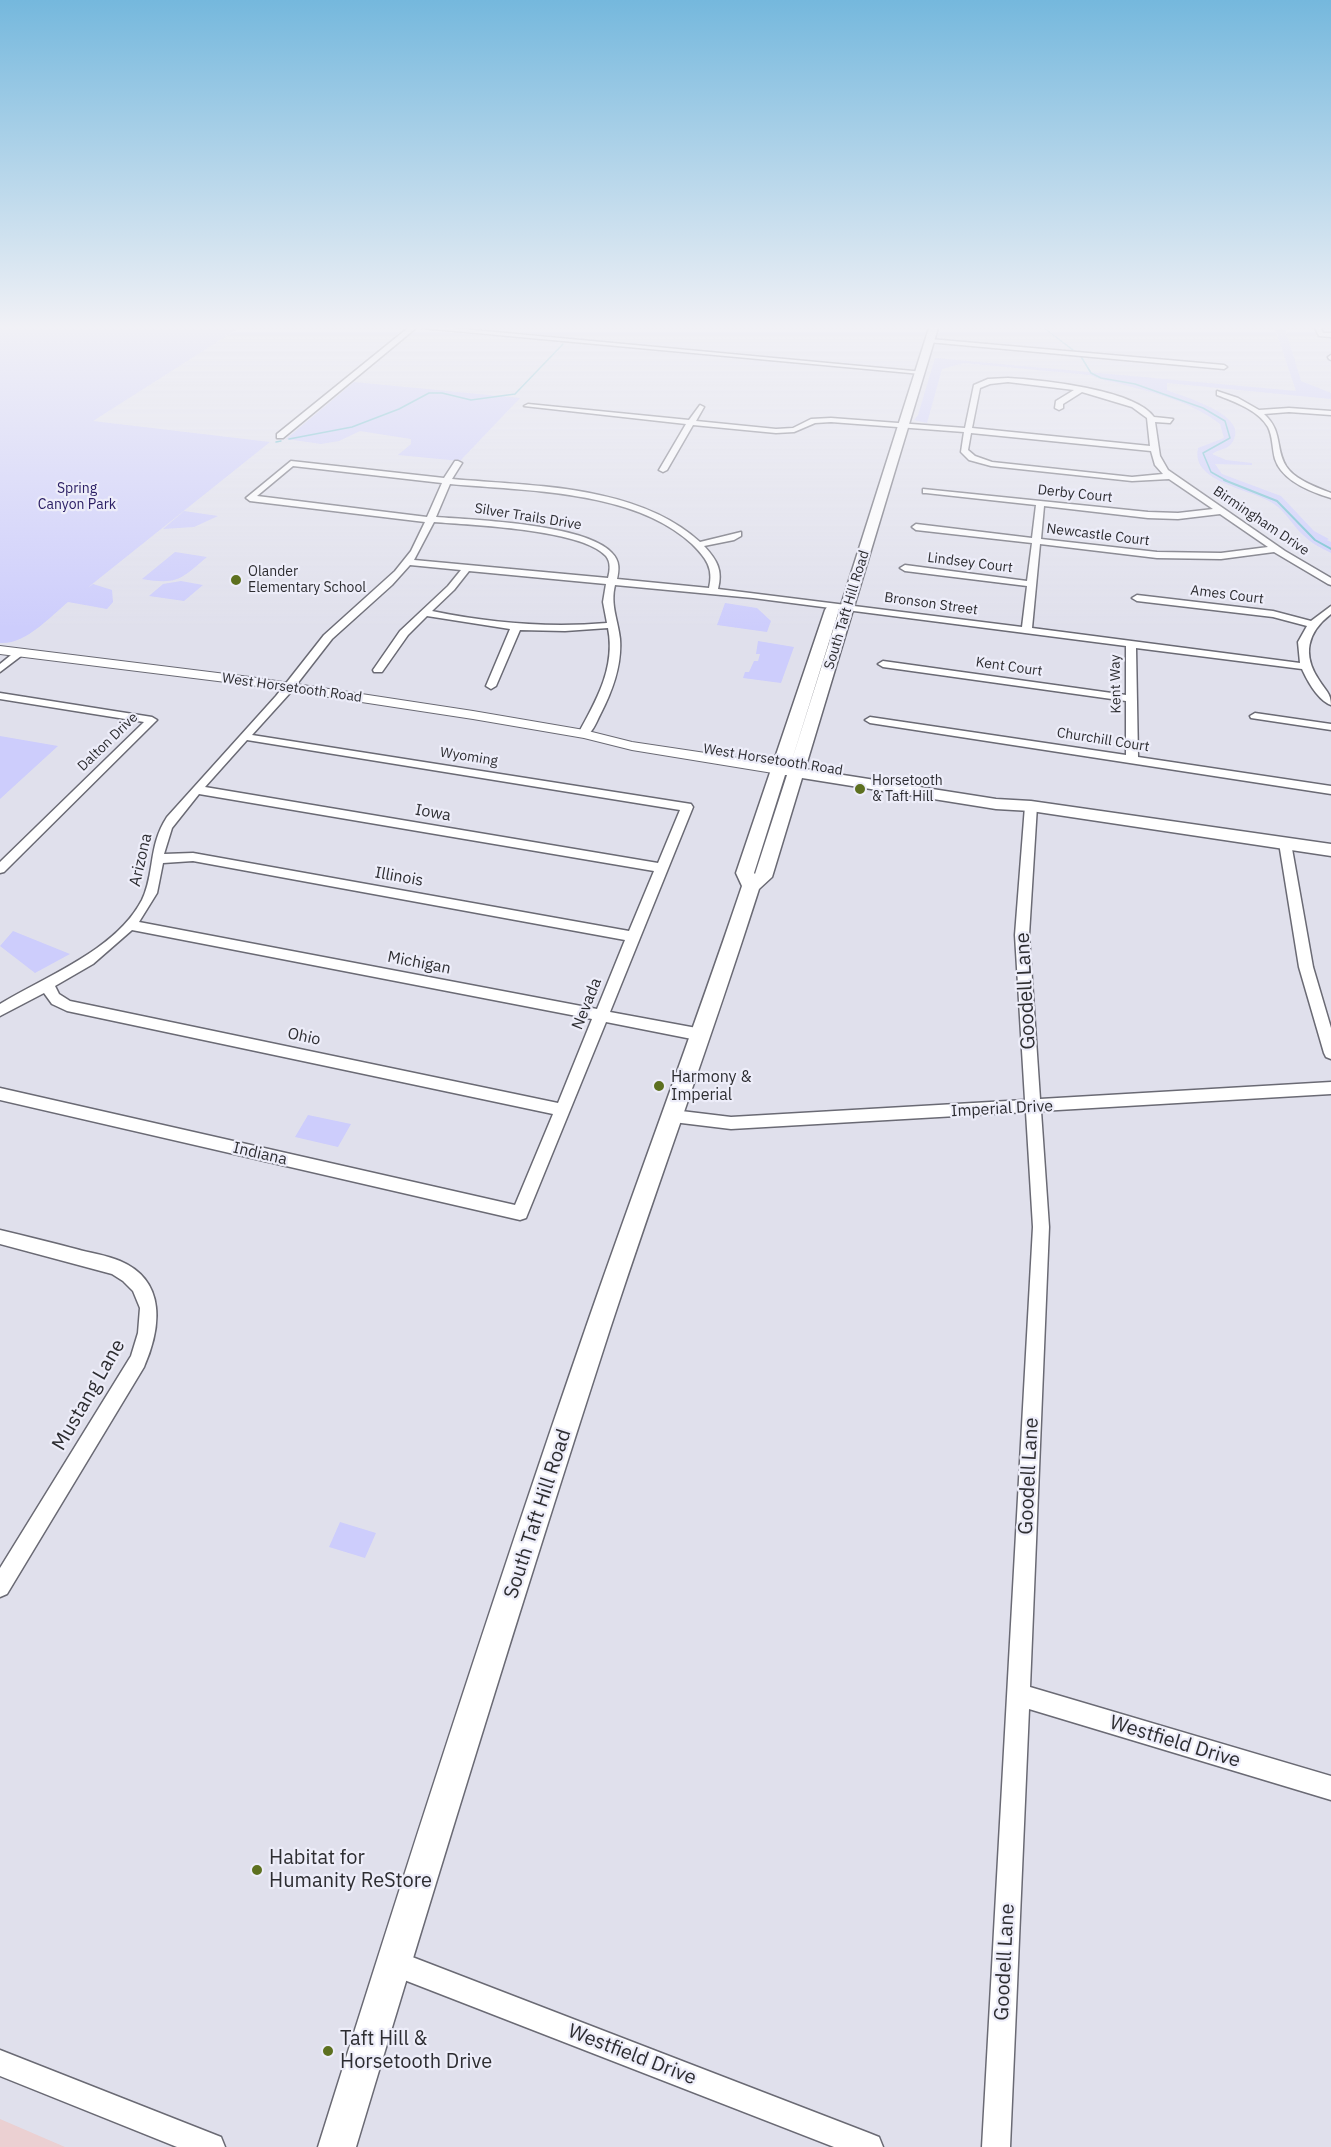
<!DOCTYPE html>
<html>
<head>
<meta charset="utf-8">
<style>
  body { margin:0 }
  canvas { display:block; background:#e0e0ec }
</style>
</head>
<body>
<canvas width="1331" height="2147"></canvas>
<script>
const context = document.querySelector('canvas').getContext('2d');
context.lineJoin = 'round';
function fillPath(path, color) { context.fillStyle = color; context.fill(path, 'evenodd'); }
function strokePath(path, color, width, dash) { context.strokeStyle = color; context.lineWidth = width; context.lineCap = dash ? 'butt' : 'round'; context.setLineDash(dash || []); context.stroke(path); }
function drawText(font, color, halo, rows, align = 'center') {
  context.font = font + ' "IBM Plex Sans",sans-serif'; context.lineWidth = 4.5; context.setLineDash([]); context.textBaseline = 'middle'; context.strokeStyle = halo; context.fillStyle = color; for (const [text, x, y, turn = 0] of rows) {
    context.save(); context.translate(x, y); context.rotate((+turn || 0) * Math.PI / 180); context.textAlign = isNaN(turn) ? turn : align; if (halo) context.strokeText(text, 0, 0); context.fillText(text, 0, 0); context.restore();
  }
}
const commercial = new Path2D(`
  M0,2119L65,2147H0Z`);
const green = new Path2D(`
  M0,328H239L93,421L270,442L86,589L93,584L112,590L113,602L107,609L68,602C50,617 25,645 0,643Z
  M1275,328H1285L1301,381L1331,393V399L1167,383V390C1183,397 1252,415 1232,443C1227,450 1218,449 1212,454L1226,460L1252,463V465L1215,464L1222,474L1281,496L1314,531L1329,539L1327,540L1331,542V553C1321,548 1311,543 1303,535C1293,526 1286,512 1274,504C1253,489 1190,483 1198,448L1224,438L1220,424C1192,402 1155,393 1121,384C1110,381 1100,380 1090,375L964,363L942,369L927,423L914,420L918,415L935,358L1296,391Z
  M354,382L520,398L460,461L398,455L411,444V439L360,431L339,441L321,444L286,439Z
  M184,511L218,516L194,527L163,529Z
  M175,552L207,557C181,579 178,585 142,579Z
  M181,581L203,585L184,601L149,596L163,584Z
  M725,603L757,608L771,621L767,632L717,625Z
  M758,641L794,647L781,683L743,678L745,672H749L754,661H758L760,654H756Z
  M0,736L58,746L0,799Z
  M13,931L70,954L35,973L0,946Z
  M308,1115L351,1124L338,1147L295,1137Z
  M340,1522L376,1533L365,1558L329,1547Z`);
const streamFar1 = new Path2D(`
  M1044,328L1073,350
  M1080,355L1091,373L1101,378L1135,384L1203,408L1225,421L1230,438L1203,453L1211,472L1227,481
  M289,439L352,427L399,409L429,393H442L471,400L515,394L563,344
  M276,442L281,441`);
const stream = new Path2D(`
  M1224,480L1277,501L1315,540L1331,549`);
const minor = new Path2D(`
  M408,328H416L283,438H277V434Z
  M422,328H452L924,372L921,374Z
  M1315,328H1321L1323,333H1331V337L1319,336Z
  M930,339L1224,365L1227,367L1224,369L928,342Z
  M1331,355V360L1329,359L1328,357Z
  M1008,378C1041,380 1134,389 1154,417L1173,419L1170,423L1155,422L1160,456L1168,470L1285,551L1331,578V585L1328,584L1274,552L1221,559L1157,558L1040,544L1032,628L1300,663L1298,642L1307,626L1273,617L1137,601L1132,598L1137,595L1273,611L1311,621L1331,606V614C1307,632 1302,655 1319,680C1325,690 1331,693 1331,705C1318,700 1308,682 1302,669L1136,648L1138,757L1331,786V794L870,723L865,720L870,717L1126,755V701L883,667L878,664L883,661L1126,695V646L753,598L615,585C610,605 618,620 620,639C622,666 612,692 600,715C596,723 592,734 584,737L578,734C596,701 616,667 608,628L565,631L520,630L496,686L491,689L486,686L510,629L427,616L408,635L382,672H374L373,670L400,631L448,586L461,570L410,565L392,585L332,639L290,693L252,735L691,804L693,807L610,1012L702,1029L707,1031L709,1035L707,1039L702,1041L606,1022L528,1213L526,1218L520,1220L0,1100V1088L515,1205L553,1114L67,1011L52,1004L44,993L0,1016V1004C46,976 116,950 142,900C155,873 148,846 167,817L276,696L324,635L395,571L411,551L425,522L250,501L246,498L291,461L444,478L455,461H458L462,463L452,479C532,486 638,485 700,542L741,532V536L734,540L704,546C717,560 723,570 718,589L1022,627L1027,586L905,571L900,568L905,565L1027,581L1032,543L916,530L912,527L916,524L1032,538L1036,505L926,493H923V489L1148,512L1178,513L1213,509L1169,479L1132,481L991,466L969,460L961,452L964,432L831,422L815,423L794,432L776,433L693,425L667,470L663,472L659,470L686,424L524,406L528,404L689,420L700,405L704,407L696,421L776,429L793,428L811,419L831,418L965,428L974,385L988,379ZM1008,382L1074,390L1056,401L1055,408L1059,410L1063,408V404L1082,392L1132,407L1147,418L1150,446L972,428L980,388L990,384ZM971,433L1151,451L1155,465L1163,474L1132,477L992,462L975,456L968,450ZM293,466L442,483L427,517L257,496ZM450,484C526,491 634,490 692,544C706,558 714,568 709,588L617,579C619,570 620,561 612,553C586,524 475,520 436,517ZM1044,506L1148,518L1178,519L1220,514L1268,547L1221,553L1157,552L1041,539ZM434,522C470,525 582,529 606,556C611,562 610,571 608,578L414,560ZM469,571L606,584L603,602L607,623C548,628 490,623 432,611L454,590ZM247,740L680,810L658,863L205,787ZM199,794L654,871L629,931L193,853L164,854L172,828ZM193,861L625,940L597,1009L139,922L157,893L163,863ZM132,930L592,1019L558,1103L70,1001L59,994L55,986L93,964Z
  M1217,391L1238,398L1259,410L1289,408L1331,411V415L1289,412L1264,414C1283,431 1275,448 1286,466C1295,480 1316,487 1331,493V498C1311,492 1282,481 1275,459C1272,448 1273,437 1268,427C1258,410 1235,402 1217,395Z
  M16,651L25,653L0,672V664Z
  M0,693L152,717L157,720L4,872L0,873V862L144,722L0,699Z
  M1255,713L1331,724V730L1251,718L1250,716Z
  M1031,802L1037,806L1029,935L1040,1099L1331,1082V1094L1041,1111L1049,1227L1030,1687L1331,1776V1800L1029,1709L1010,2147H982L1033,1227L1026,1112L731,1129L673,1122L668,1120L665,1116L668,1112L673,1110L731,1117L1025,1100L1015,935L1025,806Z
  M1285,839L1291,843L1313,967L1331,1028V1059L1326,1057L1324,1053L1299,967L1279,843Z
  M0,1230C25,1236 50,1242 76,1249C90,1253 106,1255 120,1261C167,1281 161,1328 144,1367L7,1594L0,1597V1568L131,1356L138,1333L140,1308L133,1291L123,1281L112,1274L0,1244Z
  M394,1950L869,2133L879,2137L883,2147H834L394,1976L385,1972L381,1963L385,1954Z
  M0,2050L221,2137L225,2147H177L0,2076Z`);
const tertiary = new Path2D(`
  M0,646L250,677L473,711L584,730L632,742L779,764L786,769L779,774L632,750L584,738L473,719L250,685L0,654Z`);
const secondary = new Path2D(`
  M929,328H938L805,769L996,799L1031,801L1331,844V856L1031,811L996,809L802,778L772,877L759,889C712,1037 658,1182 610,1329C522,1601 438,1874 356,2147H318C404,1873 492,1599 586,1327C637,1180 692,1034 742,886L736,873L825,610L827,607H837L839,610L790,766ZM785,775H787L755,874L754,873Z`);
const markers = [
  [236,580,6,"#5d701f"],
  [860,789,6,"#5d701f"],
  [659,1086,6,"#5d701f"],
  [257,1870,6,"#5d701f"],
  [328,2051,6,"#5d701f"]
];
const farParknames = [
  ["Spring",77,489],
  ["Canyon Park",77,505]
];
const farStreetnames = [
  ["Derby Court",1075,494,6],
  ["Silver Trails Drive",528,517,9],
  ["Birmingham Drive",1261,521,34],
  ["Newcastle Court",1098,535,7],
  ["Lindsey Court",970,563,7],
  ["Ames Court",1227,595,7],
  ["Bronson Street",931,604,8],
  ["South Taft Hill Road",847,610,-73],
  ["Kent Court",1009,667,8],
  ["Kent Way",1116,684,-91],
  ["West Horsetooth Road",292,688,8],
  ["Churchill Court",1103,740,9],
  ["Dalton Drive",108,742,-44],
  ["Wyoming",469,757,9],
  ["West Horsetooth Road",773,760,9]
];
const farPoinames = [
  ["Olander",248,572],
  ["Elementary School",248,588],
  ["Horsetooth",872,781],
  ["& Taft Hill",872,797]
];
const streetNames = [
  ["Iowa",433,813,10],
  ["Arizona",141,860,-77],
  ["Illinois",399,877,10],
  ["Michigan",419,963,11],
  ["Nevada",587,1004,-68],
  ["Ohio",304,1037,12],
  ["Imperial Drive",1002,1109,-3],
  ["Indiana",260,1154,13]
];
const poiNames = [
  ["Harmony &",671,1077],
  ["Imperial",671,1095]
];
const nearStreetnames = [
  ["Goodell Lane",1026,991,-93],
  ["Mustang Lane",89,1395,-60],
  ["Goodell Lane",1029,1476,-87],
  ["South Taft Hill Road",538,1514,-72],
  ["Westfield Drive",1175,1742,17],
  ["Goodell Lane",1005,1962,-87],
  ["Westfield Drive",632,2055,21]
];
const nearPoinames = [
  ["Habitat for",269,1858],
  ["Humanity ReStore",269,1881],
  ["Taft Hill &",340,2039],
  ["Horsetooth Drive",340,2062]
];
fillPath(commercial, '#ebd0d2');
fillPath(green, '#cdcdfc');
strokePath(streamFar1, '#68becd', 1.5);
strokePath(stream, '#68becd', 2);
strokePath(minor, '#6a6a74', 3);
strokePath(tertiary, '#6a6a74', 2);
strokePath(secondary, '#6a6a74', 3);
fillPath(minor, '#fff');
fillPath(tertiary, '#fff');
fillPath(secondary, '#fff');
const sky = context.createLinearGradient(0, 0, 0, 629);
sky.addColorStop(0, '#75b8dd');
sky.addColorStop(0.52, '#f1f1f6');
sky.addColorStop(1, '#f1f1f600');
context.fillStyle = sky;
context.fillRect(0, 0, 1331, 629);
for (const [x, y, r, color] of markers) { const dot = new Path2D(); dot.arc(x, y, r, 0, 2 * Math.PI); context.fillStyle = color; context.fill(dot); strokePath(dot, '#ededf9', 2); }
drawText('14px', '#2c2065', '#ededf9', farParknames);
drawText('14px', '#2d2d31', '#ededf9', farStreetnames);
drawText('14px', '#2d2d31', '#ededf9', farPoinames, 'left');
drawText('16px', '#2d2d31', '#ededf9', streetNames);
drawText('16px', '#2d2d31', '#ededf9', poiNames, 'left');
drawText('20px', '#2d2d31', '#ededf9', nearStreetnames);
drawText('20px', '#2d2d31', '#ededf9', nearPoinames, 'left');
</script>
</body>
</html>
